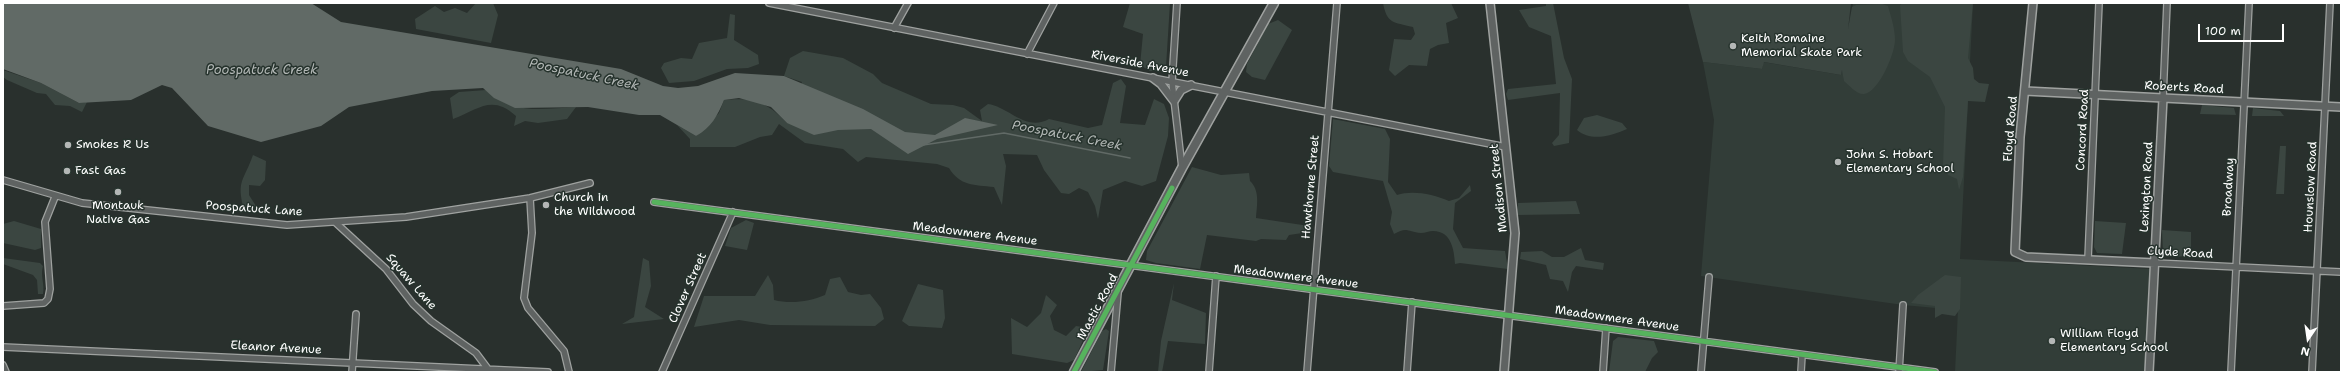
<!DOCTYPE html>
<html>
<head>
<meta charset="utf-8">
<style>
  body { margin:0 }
  #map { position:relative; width:2344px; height:375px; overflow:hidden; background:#29302d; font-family:"Shantell Sans",sans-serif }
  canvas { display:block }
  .frame { position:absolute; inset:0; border:4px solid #fff; pointer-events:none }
  .north { position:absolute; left:2288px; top:319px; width:40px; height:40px; -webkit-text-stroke:3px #26332d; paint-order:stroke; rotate:193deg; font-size:11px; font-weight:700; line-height:16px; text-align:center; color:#fff }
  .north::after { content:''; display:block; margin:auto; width:14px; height:18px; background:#fff; clip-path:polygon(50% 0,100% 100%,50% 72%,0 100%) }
  .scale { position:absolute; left:2198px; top:24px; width:86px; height:18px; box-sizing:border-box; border:2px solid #fff; border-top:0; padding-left:5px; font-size:12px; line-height:14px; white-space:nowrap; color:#fff; -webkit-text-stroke:3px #26332d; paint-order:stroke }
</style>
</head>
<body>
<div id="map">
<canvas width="2344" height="375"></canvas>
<div class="frame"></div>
<div class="north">N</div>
<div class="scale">100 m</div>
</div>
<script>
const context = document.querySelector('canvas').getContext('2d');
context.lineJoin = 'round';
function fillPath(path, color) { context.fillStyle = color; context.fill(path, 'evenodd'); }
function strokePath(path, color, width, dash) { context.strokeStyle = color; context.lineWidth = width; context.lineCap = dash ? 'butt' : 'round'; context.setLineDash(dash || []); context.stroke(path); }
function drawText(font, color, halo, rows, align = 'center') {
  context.font = font + ' "Shantell Sans",sans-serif'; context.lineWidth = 3; context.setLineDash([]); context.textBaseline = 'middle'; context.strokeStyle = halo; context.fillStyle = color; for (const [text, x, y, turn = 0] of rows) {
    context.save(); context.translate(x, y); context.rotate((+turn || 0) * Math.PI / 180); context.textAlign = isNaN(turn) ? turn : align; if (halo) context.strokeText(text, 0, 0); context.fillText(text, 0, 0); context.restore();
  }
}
const built = new Path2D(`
  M1853,3H1973L1960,259L2151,269L2145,372H1955L1958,310L1903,305L1701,276L1714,120L1703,62L1762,69L1763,62L1841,75Z`);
const green = new Path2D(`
  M476,3H493L498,15L491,43L416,29L415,19L435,6L444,12L455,8L467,13Z
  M1130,3H1170L1166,67L1161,71H1150L1140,65L1143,34L1123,27Z
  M1383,3H1451L1458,18L1446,23L1449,43L1438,45L1430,49L1427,66L1409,65L1395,76L1389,70L1394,39L1411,40L1415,34L1413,27C1393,22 1387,24 1383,3Z
  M1546,3H1553L1564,58L1572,79L1569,143L1554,146L1552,143L1559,135L1560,93L1508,100L1506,94L1508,89L1556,84L1551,36L1529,27L1519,10L1546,6Z
  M1688,3H1851L1848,29L1852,7L1856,5L1882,4L1888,6C1891,17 1895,28 1895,40C1895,53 1879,92 1864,94C1857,95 1849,85 1844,81L1842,70L1841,75L1764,62L1762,69L1703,62Z
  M1903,3H1973L1968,58L1973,68L1974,79L1979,83L1989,84L1985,102L1968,101L1963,177L1959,190L1957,179L1948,175L1943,165L1945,107L1930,77L1908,61L1903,52L1900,5Z
  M730,14L735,15L734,40L758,55L759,64L748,68L727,69L694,81L669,83L661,68L664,63L681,58L692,59L699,43L727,38Z
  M1278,20L1292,30L1265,80L1252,77L1246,72L1247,64L1268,24Z
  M803,51L843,58L873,74L882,83L931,104L953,105L964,108L982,121L980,110L988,104C1009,107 1026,132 1049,119L1088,128L1102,125L1113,83L1121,79L1126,86L1120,123L1145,125L1154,99L1164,104L1169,118L1168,136L1156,181L1142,186L1125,181L1103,190L1098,219L1095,206L1088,192L1079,188L1069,194L1061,193L1044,170L1037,155L1003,154L1006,166L1002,205L994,187C974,185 960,186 949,168L937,164L866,157L858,162L843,149L805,143L779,124L772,135L760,137L735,147H690V139L677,125L696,136L719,113L724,100C754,97 767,102 787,123L802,82L784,76L790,58Z
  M3,70L41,83L79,103L87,102L82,112L70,106L55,105L46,94L37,93L7,80L3,77Z
  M486,90C514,115 541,109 576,107L567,119L538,123L525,121L514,126L516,116C492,94 479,109 453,119L450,98L459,92Z
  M2202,105L2234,108L2236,115L2200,114Z
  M2253,108L2280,111L2284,116H2252Z
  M1597,115L1622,123L1627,129C1611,136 1591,142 1577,130L1584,118Z
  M1333,119L1385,129L1390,139L1388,182L1397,195C1412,190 1433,194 1449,201L1459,198L1470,185L1471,191L1455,203L1453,229L1463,248L1505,251L1508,269L1460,263L1455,264C1454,251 1452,231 1433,231C1429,231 1425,233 1421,233C1408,232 1407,226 1394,234L1390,224L1392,212L1383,181L1333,172L1329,166Z
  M2280,146H2286L2284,194H2276Z
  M253,155L266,161L265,180L260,186L249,185V195L256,206L249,210H244C236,180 244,181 253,155Z
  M1192,167L1221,175L1249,173L1250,181C1260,190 1257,205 1256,218L1309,226V232L1289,235L1286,240L1261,239L1256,241L1207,235L1200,269L1156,263L1146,260L1147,251Z
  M1576,201L1580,214L1517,215L1518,203Z
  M746,220L754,223L747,250L725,246L731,228Z
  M14,221L41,229V248L35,250L3,243V224Z
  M2095,221L2126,223L2122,254L2097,253L2094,247Z
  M2162,230L2191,232V256L2167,257L2163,254Z
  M1581,248L1585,260L1604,263L1603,270L1576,266L1572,272L1568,292L1563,281L1550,279L1546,265L1520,259L1521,252L1542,251L1552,257H1564Z
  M3,258L40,263L43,266C40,276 45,284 43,294H38L37,280L33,275L3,264Z
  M643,258L649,261L651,286L645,307L664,319L622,324L634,317Z
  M768,275L773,285L774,300C790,304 809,302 825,295L830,279L840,277L848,292L861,295L870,294L881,308L884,319L875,326L770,325L739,320L694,327L704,296H755Z
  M1945,275L1961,277L1960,309L1955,316L1942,314L1935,318V306L1911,303L1918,295Z
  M1174,283L1172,300L1206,313L1205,344L1168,341L1162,372H1158L1161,341Z
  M918,284L943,290L945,318L942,328L909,326L902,321Z
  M1046,295L1057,305L1050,316L1054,330L1066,336L1076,326L1082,327L1085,336L1074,360L1067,363L1012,354L1011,318L1027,327L1041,313Z
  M1106,329L1109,331L1103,370L1081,372L1102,331Z
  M1618,337L1654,341L1658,352L1652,358L1645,372H1609L1613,341Z`);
const water = new Path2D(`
  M3,3H311L341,22L621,69L663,86L678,88L698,86L735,73L784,76L863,109L905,132L935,135L965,118L998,125L937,139L908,154L871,129L838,130L814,135L787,123L771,107L739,98L724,100C718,115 711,128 696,136L660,115H639L588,107L515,108L494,98L483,88L432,91L349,107L321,126L261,142L208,126L172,88L162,85L131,100L79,103L41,83L3,69Z`);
const stream = new Path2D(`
  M923,145L1004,133L1130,158`);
const minor = new Path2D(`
  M769,3L1506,147
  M1177,3L1172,82L1182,168
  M894,28L908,3
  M1027,54L1054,3
  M2163,98L2167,3
  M3,180L82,203L287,225L406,217L530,198L590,183
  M530,198L532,233L524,298L528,308L564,351L569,372
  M654,202L1935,372
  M336,223L386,269L413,304L431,321L476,353L488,369
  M2088,259L2099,3
  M2155,263L2341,272
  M3,306L44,303L48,299L50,289L45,222L55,197
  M3,347L548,372
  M3,365L6,372
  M352,372L356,314
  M662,372L733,212
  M1111,372L1118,293
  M1209,372L1216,276
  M1307,372L1337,3
  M1407,372L1412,302
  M1603,372L1606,328
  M1701,372L1709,277
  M1801,372L1802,355
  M1899,372L1903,305
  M2231,372L2249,3
  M2312,372L2330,3`);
const tertiary = new Path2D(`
  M1490,3L1515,233L1504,372
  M2033,3L2020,137L2015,252L2026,257L2155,263
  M1153,78L1161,84L1174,101L1181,90L1191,85
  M2025,91L2341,107
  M2149,372L2163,98`);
const secondary = new Path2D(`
  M1074,372L1182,168L1274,3`);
const cycleway = new Path2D(`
  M654,202L1935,372
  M1074,372L1172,188`);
const markers = [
  [1733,46,4,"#b4b7b6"],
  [68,145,4,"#b4b7b6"],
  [1838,162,4,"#b4b7b6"],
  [67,171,4,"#b4b7b6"],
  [118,192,4,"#b4b7b6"],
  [546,205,4,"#b4b7b6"],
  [2052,341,4,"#b4b7b6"]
];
const poiNames = [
  ["Keith Romaine",1741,39],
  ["Memorial Skate Park",1741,53],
  ["Smokes R Us",76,145],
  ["John S. Hobart",1846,155],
  ["Elementary School",1846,169],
  ["Fast Gas",75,171],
  ["Church in",554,198],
  ["the Wildwood",554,212],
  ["Montauk",118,206,"center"],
  ["Native Gas",118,220,"center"],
  ["William Floyd",2060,334],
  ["Elementary School",2060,348]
];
const streetNames = [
  ["Riverside Avenue",1140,64,11],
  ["Roberts Road",2184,88,3],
  ["Floyd Road",2011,129,-85],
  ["Concord Road",2083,130,-87],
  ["Hawthorne Street",1311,187,-85],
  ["Lexington Road",2147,187,-87],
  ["Broadway",2229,187,-87],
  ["Hounslow Road",2311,187,-87],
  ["Madison Street",1499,188,-96],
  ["Poospatuck Lane",254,209,4],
  ["Meadowmere Avenue",975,234,7],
  ["Clyde Road",2180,253,3],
  ["Meadowmere Avenue",1296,277,7],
  ["Squaw Lane",411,282,49],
  ["Clover Street",688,288,-66],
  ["Mastic Road",1098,307,-62],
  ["Meadowmere Avenue",1617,319,8],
  ["Eleanor Avenue",276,348,3]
];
const waterNames = [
  ["Poospatuck Creek",262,71],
  ["Poospatuck Creek",584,75,12],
  ["Poospatuck Creek",1067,136,11]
];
fillPath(built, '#323d38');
fillPath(green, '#3b4641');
fillPath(water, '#616a66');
strokePath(stream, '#616a66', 1.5);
strokePath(minor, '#9fa2a0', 8);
strokePath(tertiary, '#9fa2a0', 10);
strokePath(secondary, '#9fa2a0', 11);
strokePath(minor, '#5f6362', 5.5);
strokePath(tertiary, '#5f6362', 7);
strokePath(secondary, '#5f6362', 8);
strokePath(cycleway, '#56b35d', 5);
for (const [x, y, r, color] of markers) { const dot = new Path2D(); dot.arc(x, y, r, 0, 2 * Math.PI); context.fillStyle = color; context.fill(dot); strokePath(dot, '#26332d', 1.5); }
drawText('12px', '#fff', '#26332d', poiNames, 'left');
drawText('12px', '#fff', '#26332d', streetNames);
drawText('italic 13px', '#b3b8b6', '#26332d', waterNames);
</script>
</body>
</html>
